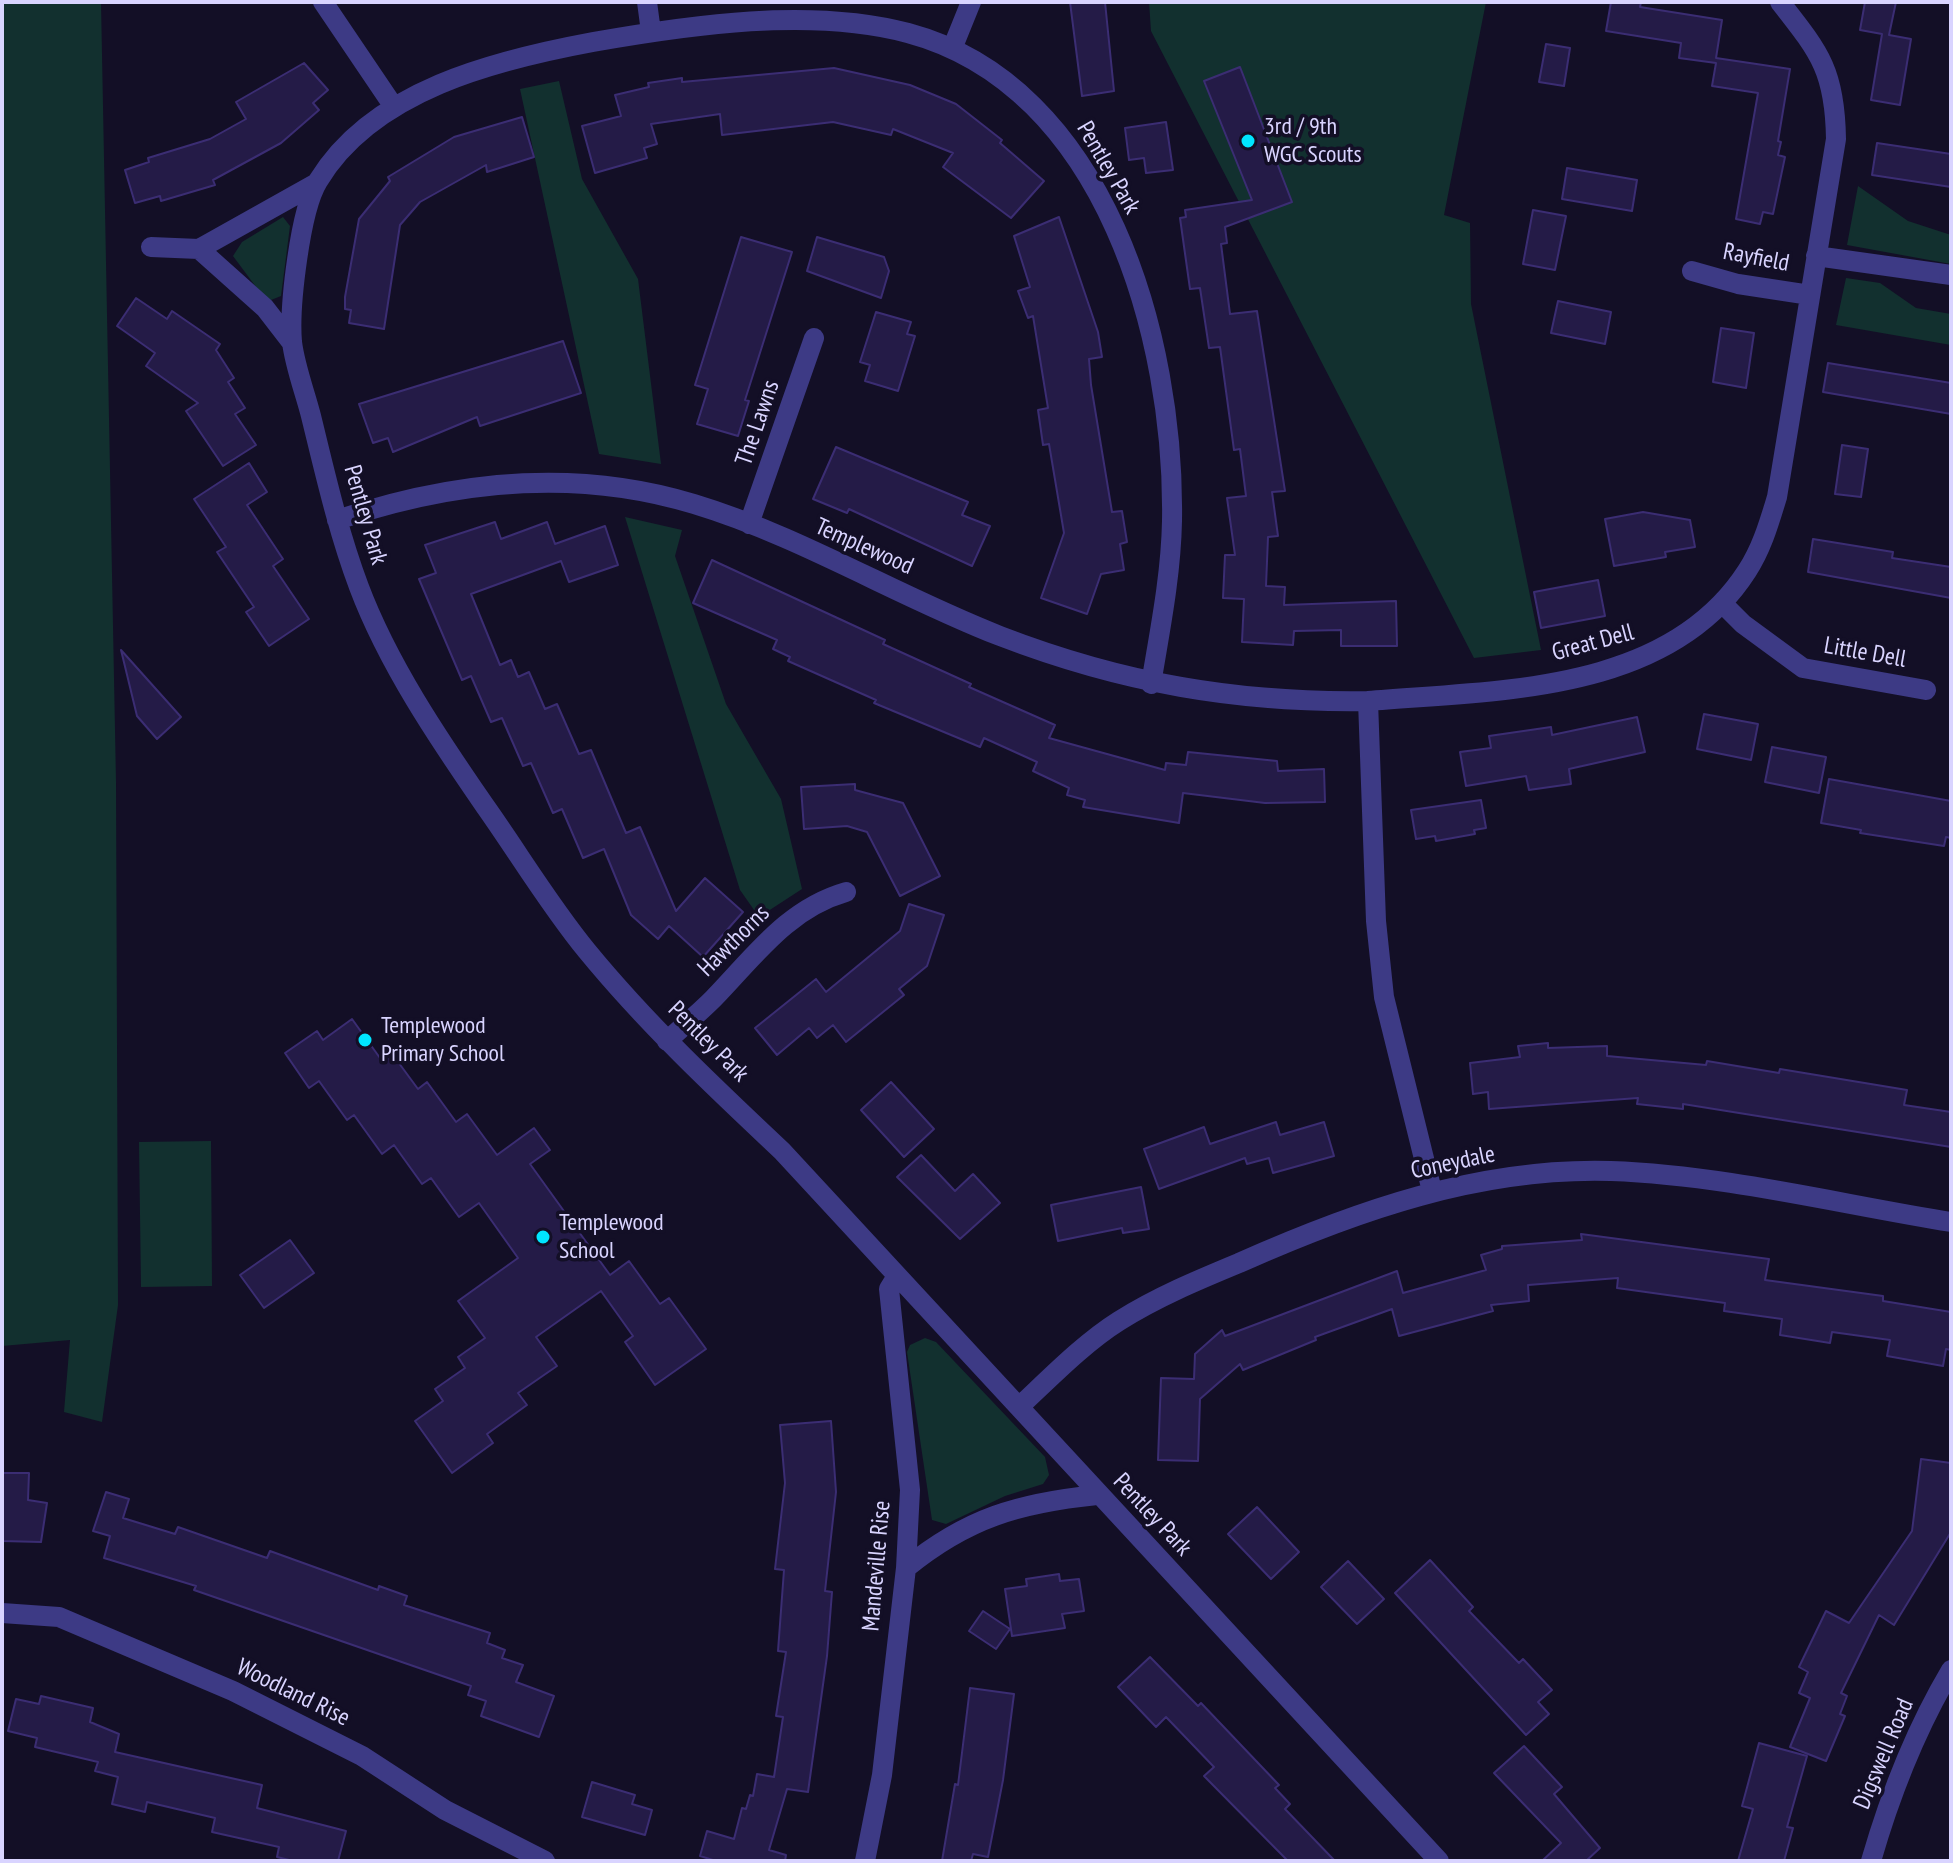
<!DOCTYPE html>
<html>
<head>
<meta charset="utf-8">
<style>
  body { margin:0 }
  #map { position:relative; width:1953px; height:1863px; overflow:hidden; background:#130f26; font-family:"PT Sans Narrow",sans-serif }
  canvas { display:block }
  .frame { position:absolute; inset:0; border:4px solid #d9d4ff; pointer-events:none }
</style>
</head>
<body>
<div id="map">
<canvas width="1953" height="1863"></canvas>
<div class="frame"></div>
</div>
<script>
const context = document.querySelector('canvas').getContext('2d');
context.lineJoin = 'round';
function fillPath(path, color) { context.fillStyle = color; context.fill(path, 'evenodd'); }
function strokePath(path, color, width, dash) { context.strokeStyle = color; context.lineWidth = width; context.lineCap = dash ? 'butt' : 'round'; context.setLineDash(dash || []); context.stroke(path); }
function drawText(font, color, halo, rows, align = 'center') {
  context.font = font + ' "PT Sans Narrow",sans-serif'; context.lineWidth = 7; context.setLineDash([]); context.textBaseline = 'middle'; context.strokeStyle = halo; context.fillStyle = color; for (const [text, x, y, turn = 0] of rows) {
    context.save(); context.translate(x, y); context.rotate((+turn || 0) * Math.PI / 180); context.textAlign = isNaN(turn) ? turn : align; if (halo) context.strokeText(text, 0, 0); context.fillText(text, 0, 0); context.restore();
  }
}
const green = new Path2D(`
  M2,2H101L116,782L118,1305L102,1422L64,1412L70,1340L2,1346Z
  M1149,2H1486L1444,215L1470,223L1471,304L1541,650L1474,658L1151,31Z
  M559,81L582,179L638,279L661,464L599,454L520,89Z
  M1858,186L1908,221L1951,235V264L1847,245Z
  M283,217L290,226L281,296L271,300L262,295L233,256L242,242Z
  M1846,278L1880,283L1916,308L1951,314V345L1836,325Z
  M625,517L682,530L675,556L726,704L781,799L802,889L759,917L740,890Z
  M211,1141L212,1286L141,1287L139,1142Z
  M925,1338L936,1342L1045,1457L1049,1475L1043,1484L1005,1496L946,1524L932,1520L907,1352L910,1345Z`);
const building = new Path2D(`
  M1070,2H1105L1114,91L1082,96Z
  M1611,2H1641L1640,7L1722,20L1716,58L1790,69L1778,141L1781,142L1778,155L1785,157L1773,214L1763,212L1760,224L1736,219L1758,93L1712,86L1716,63L1679,58L1681,43L1606,31Z
  M1865,2H1896L1889,35L1911,39L1900,105L1871,100L1882,34L1860,30Z
  M1546,44L1570,48L1564,86L1539,82Z
  M304,63L328,90L313,103L319,110L281,143L213,180L215,185L161,201L160,196L135,203L125,170L149,162L148,158L210,139L246,119L236,102Z
  M1240,67L1292,202L1225,227L1227,243L1221,244L1230,314L1257,311L1285,491L1272,492L1278,536L1268,537L1266,586L1285,587L1284,605L1396,601L1397,646H1341V630L1294,631L1293,645L1242,642L1244,599L1223,598L1225,555H1235L1227,498L1246,496L1240,449L1234,450L1220,347L1209,348L1200,288L1190,289L1180,218L1186,217L1185,210L1252,200L1204,81Z
  M834,68L910,85L956,104L1002,140L1000,143L1044,181L1011,218L943,167L953,153L893,129L891,135L833,122L722,135L720,114L651,124L657,144L644,148L647,158L595,173L582,126L621,116L615,95L649,87L648,83L682,78V82Z
  M522,117L534,157L487,172L486,165L420,202L400,225L384,329L349,323L351,310L345,309V297L359,219L390,181L388,177L454,137Z
  M1166,122L1173,170L1146,173L1144,158L1129,160L1125,128Z
  M1877,143L1951,154V187L1872,175Z
  M1567,168L1637,180L1632,211L1562,199Z
  M1533,210L1566,216L1555,270L1523,264Z
  M1059,217L1098,332L1102,357L1089,359L1091,385L1112,512L1122,511L1127,542L1120,544L1124,570L1101,574L1087,614L1041,598L1064,533L1049,444L1043,445L1038,410L1048,408L1033,316L1028,318L1018,291L1030,287L1014,236Z
  M741,237L792,252L745,400L749,401L738,436L697,424L708,389L695,385Z
  M817,237L884,257L889,271L881,298L807,271Z
  M136,298L167,319L172,311L220,344L216,350L234,378L228,382L245,408L235,414L256,445L223,466L186,411L198,403L146,366L155,353L117,326Z
  M1558,301L1611,312L1605,344L1551,333Z
  M876,312L911,322L907,334L915,336L898,391L865,381L870,365L860,362Z
  M1721,328L1754,333L1746,388L1713,382Z
  M563,341L581,393L480,426L477,417L393,452L388,438L373,443L359,404Z
  M1828,363L1951,383V414L1823,392Z
  M1842,445L1868,449L1861,497L1835,494Z
  M836,447L968,502L962,515L990,526L972,566L849,509L847,513L813,499Z
  M249,463L267,492L247,505L283,559L273,566L309,619L269,646L246,612L254,607L217,552L226,547L194,499Z
  M1643,512L1690,520L1695,547L1665,552L1666,557L1614,566L1605,519Z
  M495,522L501,539L547,522L555,544L605,526L618,565L569,582L561,561L471,594L500,665L511,660L518,677L529,672L545,709L557,704L579,754L591,750L626,833L640,827L676,911L705,878L743,912L703,957L669,926L658,939L631,915L604,849L583,858L562,809L553,813L531,763L523,766L502,718L491,722L471,676L462,680L419,579L436,573L425,545Z
  M1813,539L1893,552L1892,558L1951,567V598L1808,572Z
  M712,560L885,640L883,644L971,684L969,687L1055,725L1049,738L1165,770L1166,763L1186,765L1188,752L1277,761L1278,771L1324,769L1325,802L1265,803L1183,793L1179,823L1083,807L1085,800L1067,795L1069,788L1033,771L1037,762L984,738L980,747L874,703L876,700L788,661L790,657L773,649L777,640L693,603Z
  M1598,580L1605,616L1541,628L1534,592Z
  M121,650L181,717L157,739L137,716Z
  M1704,714L1758,724L1751,760L1697,749Z
  M1637,717L1645,752L1569,769L1571,784L1529,790L1526,776L1466,786L1460,752L1491,748L1489,736L1551,727L1552,735Z
  M1772,747L1826,757L1819,793L1765,782Z
  M1829,779L1951,801V838L1946,837L1944,846L1860,833L1861,830L1821,823Z
  M855,784V790L903,803L940,876L900,896L867,832L847,826L804,829L801,787Z
  M1481,800L1486,828L1474,830L1475,834L1436,841L1435,836L1416,839L1411,810Z
  M909,904L944,915L927,966L899,989L904,995L846,1042L833,1025L817,1038L809,1028L777,1055L755,1028L816,979L826,992L900,931Z
  M352,1019L380,1058L390,1051L418,1089L427,1082L456,1122L467,1114L497,1155L534,1128L550,1150L530,1164L610,1275L629,1261L660,1304L669,1298L706,1349L655,1385L625,1342L633,1336L601,1291L536,1337L557,1366L518,1393L527,1405L487,1434L493,1443L452,1473L415,1421L443,1401L435,1389L465,1368L458,1357L485,1338L458,1301L518,1258L479,1203L459,1217L431,1178L422,1184L394,1145L382,1154L354,1115L347,1120L319,1081L309,1088L285,1053L317,1031L323,1040Z
  M1548,1043V1048L1607,1046V1056L1706,1065L1707,1061L1779,1073L1780,1069L1907,1090L1904,1105L1951,1112V1147L1683,1104V1109L1637,1104L1638,1098L1489,1109L1488,1092L1473,1094L1470,1063L1520,1057L1518,1046Z
  M891,1082L934,1129L904,1157L861,1110Z
  M1276,1122L1280,1135L1324,1122L1334,1156L1273,1173L1269,1158L1247,1164L1245,1158L1159,1189L1144,1149L1204,1127L1210,1144Z
  M921,1155L955,1191L973,1174L1000,1203L960,1239L897,1177Z
  M1141,1187L1149,1229L1123,1233L1122,1228L1058,1241L1051,1205Z
  M1581,1234L1769,1259L1765,1280L1883,1296V1301L1951,1312V1350L1946,1349L1943,1366L1887,1356L1890,1340L1832,1332L1830,1343L1780,1335L1782,1319L1724,1311L1725,1303L1617,1288L1618,1278L1528,1285L1529,1301L1491,1305L1493,1311L1399,1336L1392,1309L1315,1337L1316,1340L1243,1370L1240,1364L1200,1399L1198,1461L1158,1460L1161,1378L1194,1379L1195,1354L1222,1330L1225,1336L1397,1271L1403,1293L1486,1270L1481,1255L1502,1249V1246L1582,1240Z
  M290,1240L314,1273L264,1308L240,1275Z
  M831,1421L836,1492L825,1591L832,1592L827,1656L808,1792L787,1789L769,1850L786,1855L785,1861H716L700,1856L707,1831L734,1839L742,1808L746,1809L750,1795L753,1796L757,1774L774,1777L783,1717L776,1716L786,1652L778,1651L784,1570L775,1569L785,1483L780,1425Z
  M1921,1459L1951,1463V1532L1894,1625L1879,1615L1841,1693L1847,1696L1840,1714L1845,1716L1826,1761L1790,1747L1810,1698L1799,1693L1808,1672L1799,1667L1826,1611L1849,1623L1912,1531Z
  M2,1473H29L28,1500L47,1503L41,1542L2,1541Z
  M106,1492L129,1499L123,1518L175,1534L178,1527L267,1558L270,1551L378,1590L379,1586L407,1596L404,1605L490,1633L487,1643L505,1650L502,1658L523,1665L516,1682L554,1696L539,1737L481,1716L486,1701L468,1695L471,1686L194,1590L196,1586L104,1558L110,1536L93,1531Z
  M1257,1507L1299,1552L1271,1579L1228,1534Z
  M1430,1560L1473,1607L1469,1611L1519,1663L1523,1659L1552,1690L1538,1702L1549,1714L1526,1735L1395,1593Z
  M1348,1561L1384,1599L1357,1624L1321,1587Z
  M1059,1574L1060,1581L1079,1579L1084,1611L1062,1614L1065,1628L1012,1636L1005,1589L1027,1586L1026,1579Z
  M983,1611L1010,1629L996,1649L969,1631Z
  M1150,1657L1198,1706L1201,1703L1279,1785L1275,1788L1290,1804L1285,1809L1335,1861H1288L1204,1776L1214,1767L1166,1717L1156,1727L1118,1687Z
  M970,1688L1014,1694L1003,1780L988,1857L973,1854L971,1861H942L955,1784L958,1785Z
  M41,1696L93,1708L90,1722L119,1734L115,1752L262,1785L257,1808L346,1831L338,1861H293L277,1857L279,1847L212,1832L215,1818L147,1802L145,1812L112,1804L118,1777L95,1771L98,1762L35,1747L37,1738L8,1731L16,1699L39,1704Z
  M1759,1743L1807,1756L1787,1827L1793,1828L1784,1861H1738L1753,1809L1742,1806Z
  M1524,1746L1562,1787L1554,1794L1600,1848L1586,1861H1542L1561,1843L1494,1773Z
  M592,1782L635,1795L632,1804L652,1810L645,1835L582,1817Z`);
const minor = new Path2D(`
  M323,2L394,107
  M647,2L651,32
  M952,49L971,2
  M151,247L199,249L265,308L292,343
  M199,249L315,184
  M1816,256L1951,275
  M1692,271L1738,284L1810,295
  M337,520C453,481 576,468 694,504C800,536 897,596 1000,636C1122,683 1237,703 1368,701
  M749,524L814,338
  M1722,603L1743,624L1803,668L1926,690
  M1151,684C1160,630 1171,575 1172,521C1175,339 1106,86 908,33C811,7 690,25 593,42C496,60 373,90 318,181C300,210 289,307 292,342C295,367 305,392 311,416C325,473 338,531 359,587C388,664 438,738 485,806C519,854 550,906 587,951C646,1023 714,1087 782,1151L1439,1861
  M667,1041C682,1027 698,1014 713,999C754,957 787,909 846,892
  M1432,1191L1384,997L1376,921L1368,701C1497,690 1668,694 1747,571C1762,548 1769,523 1777,497L1836,139C1835,71 1820,53 1780,2
  M1019,1407C1050,1378 1084,1343 1119,1321C1157,1297 1198,1280 1239,1263C1356,1211 1480,1167 1611,1171C1724,1175 1839,1204 1951,1222
  M906,1568C967,1518 1019,1503 1097,1495
  M2,1613L59,1617L233,1691L362,1756L445,1810L545,1861
  M865,1861L882,1775L906,1568L910,1490L889,1289L897,1276`);
const tertiary = new Path2D(`
  M1871,1861C1890,1795 1916,1729 1951,1670`);
const markers = [
  [1248,141,8,"#00e5ff"],
  [365,1040,8,"#00e5ff"],
  [543,1237,8,"#00e5ff"]
];
const poiNames = [
  ["3rd / 9th",1264,127],
  ["WGC Scouts",1264,155],
  ["Templewood",381,1026],
  ["Primary School",381,1054],
  ["Templewood",559,1223],
  ["School",559,1251]
];
const streetNames = [
  ["Pentley Park",1108,168,60],
  ["Rayfield",1756,258,11],
  ["The Lawns",758,423,-71],
  ["Pentley Park",365,515,74],
  ["Templewood",864,547,24],
  ["Great Dell",1593,643,-15],
  ["Little Dell",1865,653,10],
  ["Hawthorns",734,941,-45],
  ["Pentley Park",708,1042,45],
  ["Coneydale",1453,1163,-12],
  ["Pentley Park",1152,1515,47],
  ["Mandeville Rise",877,1566,-85],
  ["Woodland Rise",293,1693,26],
  ["Digswell Road",1884,1754,-67]
];
fillPath(green, '#12302f');
fillPath(building, '#241b47');
strokePath(building, '#3b2d73', 2);
strokePath(minor, '#3d3a85', 20);
strokePath(tertiary, '#3d3a85', 20);
for (const [x, y, r, color] of markers) { const dot = new Path2D(); dot.arc(x, y, r, 0, 2 * Math.PI); context.fillStyle = color; context.fill(dot); strokePath(dot, '#130f26', 3); }
drawText('24px', '#d9d4ff', '#130f26', poiNames, 'left');
drawText('24px', '#d9d4ff', '#130f26', streetNames);
</script>
</body>
</html>
